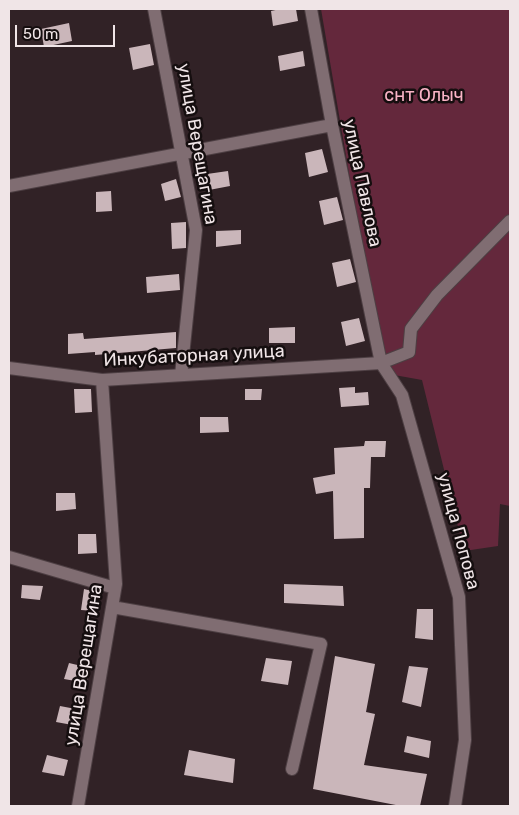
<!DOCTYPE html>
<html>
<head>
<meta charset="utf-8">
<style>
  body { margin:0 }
  #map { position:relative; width:519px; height:815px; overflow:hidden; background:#312226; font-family:Rubik,sans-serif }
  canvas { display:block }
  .frame { position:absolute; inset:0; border:10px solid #f0e5e7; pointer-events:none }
  .scale { position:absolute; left:15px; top:25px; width:100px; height:22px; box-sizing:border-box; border:2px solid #f0e5e7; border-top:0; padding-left:6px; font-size:15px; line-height:18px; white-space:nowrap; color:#f0e5e7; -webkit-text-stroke:4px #150e0f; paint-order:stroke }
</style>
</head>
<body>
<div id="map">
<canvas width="519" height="815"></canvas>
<div class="frame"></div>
<div class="scale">50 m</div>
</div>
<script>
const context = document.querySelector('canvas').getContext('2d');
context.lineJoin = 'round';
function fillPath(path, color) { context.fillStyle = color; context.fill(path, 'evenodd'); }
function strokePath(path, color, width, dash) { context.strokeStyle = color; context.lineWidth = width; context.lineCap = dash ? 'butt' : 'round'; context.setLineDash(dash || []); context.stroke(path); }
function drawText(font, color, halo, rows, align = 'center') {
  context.font = font + ' Rubik,sans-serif'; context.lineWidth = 5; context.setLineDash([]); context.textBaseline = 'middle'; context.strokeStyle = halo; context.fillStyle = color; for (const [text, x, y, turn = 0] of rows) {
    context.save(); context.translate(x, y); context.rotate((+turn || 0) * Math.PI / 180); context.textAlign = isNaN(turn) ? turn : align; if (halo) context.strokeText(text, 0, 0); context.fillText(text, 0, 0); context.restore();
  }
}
const green = new Path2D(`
  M321,9H510V506L500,504L498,546L464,551L422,380L383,373Z`);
const building = new Path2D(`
  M280,9H296L298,21L273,26L271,11Z
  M69,23L72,41L44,47L41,29Z
  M150,44L154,65L133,70L129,48Z
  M303,51L305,66L280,71L278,56Z
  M322,149L328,172L309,177L305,153Z
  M228,171L230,186L209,190L207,174Z
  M176,179L181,197L165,201L161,184Z
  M111,191L112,211L96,212V192Z
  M337,197L343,220L324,225L319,201Z
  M186,222V248L172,249L171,223Z
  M241,230V244L216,247V231Z
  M350,259L356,282L337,287L332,263Z
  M179,274L180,290L147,293L146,277Z
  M359,318L365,341L346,346L341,322Z
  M295,327V343H269V328Z
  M176,332V348L95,355V352L68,354V334L83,333L84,339Z
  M355,387V393L368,392L369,405L341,407L339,388Z
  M74,389H91L92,412L75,413Z
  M245,389H262L261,400H245Z
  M200,417H228L229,432L200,433Z
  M365,441H386L385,457H371L370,488H364V538L334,539L333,491L316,494L313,478L335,474L334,448L364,446Z
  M56,493H75L76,509L56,511Z
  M78,534H96L97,553L78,554Z
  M284,584L343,586L344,606L284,603Z
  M22,585L43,586L40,600L21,598Z
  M84,589L96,592L95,611L81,610Z
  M417,609H433V640L415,638Z
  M335,656L375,664L366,712L375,714L364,765L427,774L420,806H401L313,789Z
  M266,658L292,661L288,685L261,681Z
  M69,663L90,668L87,683L64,679Z
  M409,666L428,668L421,707L402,702Z
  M60,706L81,710L78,726L56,722Z
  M407,736L431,741L429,758L404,752Z
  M189,750L235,759L233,783L184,775Z
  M47,755L68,760L64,776L42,772Z`);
const minor = new Path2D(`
  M154,9L196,230L181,375
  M311,9L332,125L381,363L402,395L459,597L465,740L455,806
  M9,186L332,125
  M9,368L102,380L381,363L409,352L411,329L437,295L510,221
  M9,557L115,588
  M112,607L321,644L292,769
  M78,806L116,584L102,380`);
const parkNames = [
  ["снт Олыч",424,96]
];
const streetNames = [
  ["улица Верещагина",197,144,80],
  ["улица Павлова",362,183,78],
  ["Инкубаторная улица",194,356,-3],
  ["улица Попова",458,531,75],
  ["улица Верещагина",84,665,-81]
];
fillPath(green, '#64283c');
fillPath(building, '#cab6ba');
strokePath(minor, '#4d3f43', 14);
strokePath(minor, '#806d72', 12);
drawText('18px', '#f9b4c6', '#150e0f', parkNames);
drawText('18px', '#f0e5e7', '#150e0f', streetNames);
</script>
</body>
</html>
